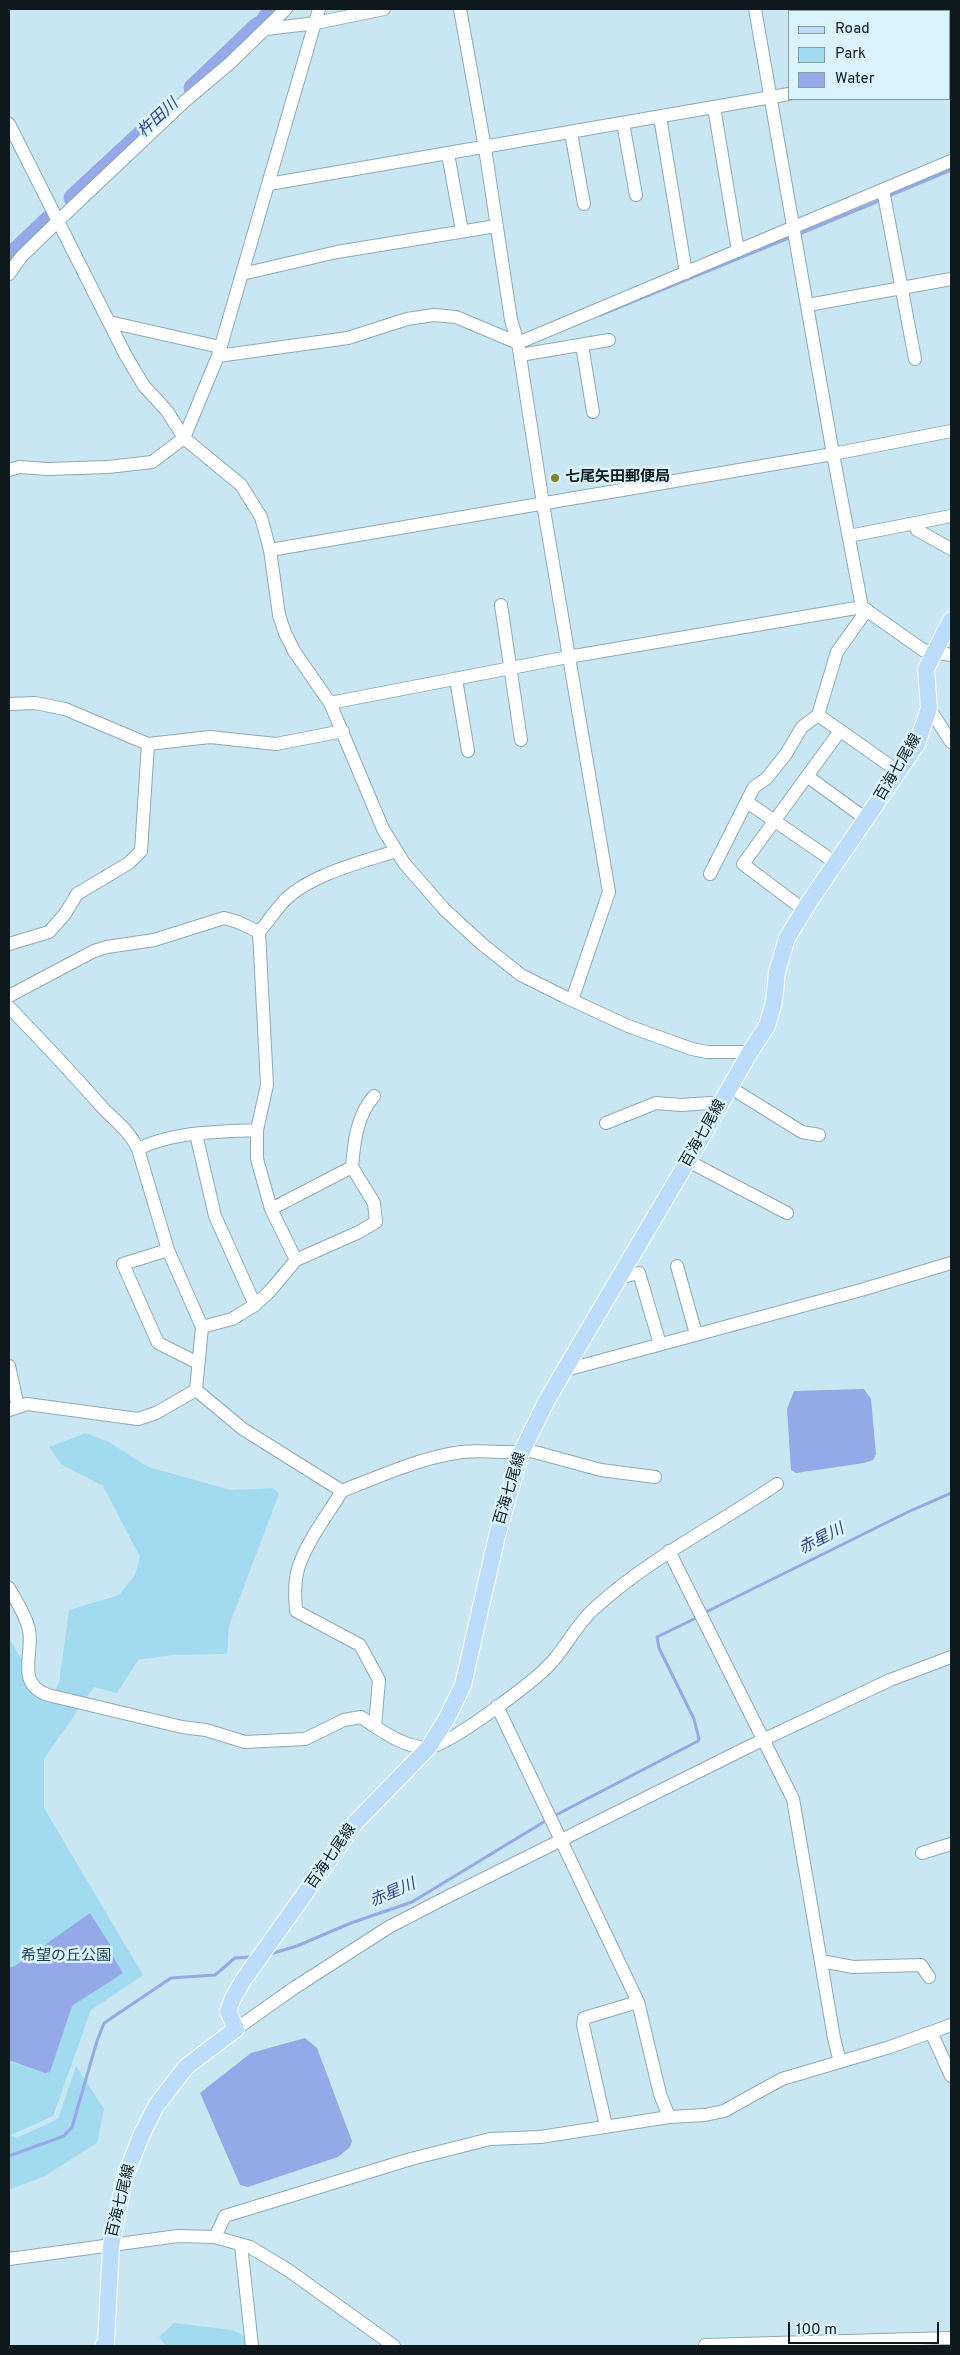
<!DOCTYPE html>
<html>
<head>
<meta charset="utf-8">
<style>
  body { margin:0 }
  #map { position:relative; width:960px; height:2355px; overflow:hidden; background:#c9e7f3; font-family:Overpass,sans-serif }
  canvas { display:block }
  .frame { position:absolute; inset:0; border:10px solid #0e191d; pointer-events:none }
  .legend { position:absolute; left:788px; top:10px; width:162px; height:90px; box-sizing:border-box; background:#dbf3fd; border:1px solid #899ca3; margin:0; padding:6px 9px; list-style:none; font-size:15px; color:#0e191d }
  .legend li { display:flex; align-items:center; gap:10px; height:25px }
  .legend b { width:25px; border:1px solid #899ca3 }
  .scale { position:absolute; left:788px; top:2322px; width:151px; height:22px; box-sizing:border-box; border:2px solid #0e191d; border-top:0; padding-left:6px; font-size:15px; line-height:18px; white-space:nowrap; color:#0e191d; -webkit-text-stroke:4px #dbf3fd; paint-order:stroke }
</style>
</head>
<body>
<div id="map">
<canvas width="960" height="2355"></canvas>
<div class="frame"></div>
<ul class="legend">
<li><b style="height:6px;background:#bbdcfa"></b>Road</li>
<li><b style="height:14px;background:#a2daf0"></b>Park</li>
<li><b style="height:14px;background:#95a8e7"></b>Water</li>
</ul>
<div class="scale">100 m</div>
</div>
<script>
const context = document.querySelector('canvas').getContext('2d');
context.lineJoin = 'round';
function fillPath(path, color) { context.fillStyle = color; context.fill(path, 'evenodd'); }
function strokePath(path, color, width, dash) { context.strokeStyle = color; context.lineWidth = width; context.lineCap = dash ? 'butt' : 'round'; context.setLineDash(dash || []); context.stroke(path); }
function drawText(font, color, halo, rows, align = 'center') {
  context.font = font + ' Overpass,"Noto Sans JP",sans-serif'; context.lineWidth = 5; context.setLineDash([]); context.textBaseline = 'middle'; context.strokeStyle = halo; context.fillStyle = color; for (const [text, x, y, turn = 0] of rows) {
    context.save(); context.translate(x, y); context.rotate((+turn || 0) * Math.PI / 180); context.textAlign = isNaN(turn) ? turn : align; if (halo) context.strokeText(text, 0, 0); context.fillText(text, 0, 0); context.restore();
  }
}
const green = new Path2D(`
  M86,1433L109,1442L148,1467L231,1490L273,1488L279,1494L229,1626L227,1654L172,1655L138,1660L117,1693L94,1687L44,1759V1808L143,1975L91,2010L53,2116L11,2135L16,2138L58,2119L76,2066L104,2109L97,2143L45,2176L9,2190V1638L48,1704L59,1683L69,1610L119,1595L135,1575L140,1557L103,1486L61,1464L49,1447Z
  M174,2323L233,2330L253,2341L251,2346H166L159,2337Z`);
const water = new Path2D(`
  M864,1389L871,1399L876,1454L873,1460L864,1463L796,1473L791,1470L787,1409L794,1391Z
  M90,1913L111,1946L108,1949L123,1973L72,2006L50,2072L45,2073L9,2060V1968L15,1966Z
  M305,2038L317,2048L352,2141L350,2147L338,2157L248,2187L240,2185L200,2093L251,2053Z`);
const stream = new Path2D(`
  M886,197L951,170
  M799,234L881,200
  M600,315L791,237
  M706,1612L912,1510L951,1493
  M554,1816L698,1741L699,1739L694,1719L659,1648L657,1637L698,1617
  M270,1954L297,1946L351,1923L412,1902L547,1820
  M9,2156L64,2136L72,2127L97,2041L104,2023L171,1978L215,1975L235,1958L251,1957`);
const river = new Path2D(`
  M266,19L276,9
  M193,88L258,26
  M73,198L141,135
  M9,258L50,219`);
const minor = new Path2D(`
  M460,9L485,148L511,320L518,343L543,504L609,892L572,1000
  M755,9L833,454L862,607
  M940,9L941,11
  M266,29L316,23L384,9
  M949,54L951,67
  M714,107L738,251
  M660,117L686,273
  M623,123L636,195
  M9,124L126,356L144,386L167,411L184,438L241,485L261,517L270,550L279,615L285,633L294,651L330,703L383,829L404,863L445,910L482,944L521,975L565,997L628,1026L692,1049L707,1052H750
  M571,133L584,204
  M448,154L462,231
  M269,184L789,94
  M883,190L915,359
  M9,274L21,257L58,221L185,101L229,64L286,9
  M242,274L337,252L496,226
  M808,305L951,279
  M109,322L220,347
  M582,345L593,412
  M520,355L609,340
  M218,356L348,338L407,319L434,315L456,317L518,343L951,161
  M9,470L19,467L47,469L108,467L152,462L184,438L218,356L319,9
  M915,523L917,530L951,549
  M849,536L951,516
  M270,550L833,454L951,431
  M501,605L521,740
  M456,679L468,751
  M330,703L568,657L862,607L923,650L951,655
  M9,704L35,703L65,709L148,744L210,737L276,744L343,731
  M929,708L951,742
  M818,715L899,772
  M807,776L866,819
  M747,802L836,863
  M710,874L754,787L766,779L786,754L802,727L818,715L837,652L867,610
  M804,910L743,864L840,731
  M9,944L49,932L65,914L77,894L129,863L141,851L148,744
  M9,996L94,951L107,947L154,940L224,918L238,922L259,932
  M9,1007C40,1039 71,1072 101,1106C115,1121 129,1130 138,1149L168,1250L202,1327L196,1390L156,1413L138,1419L27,1404L9,1410
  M731,1088L802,1132L819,1135
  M606,1123L656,1103L681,1105L710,1103L717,1111
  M196,1134L215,1216L255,1305
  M138,1149C174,1131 218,1132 257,1130
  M688,1161L787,1213
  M352,1167C354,1142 357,1115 374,1096
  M168,1250L123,1264L158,1343L198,1363
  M296,1260L271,1209L257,1159V1130L267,1085L259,932C268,922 276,909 286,899C312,874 362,862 396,851
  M677,1266L696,1334
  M618,1278L639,1273L660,1344
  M202,1327L232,1319L255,1305L270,1291L296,1260L359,1232L376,1222L374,1203L352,1167L271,1209
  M9,1366L18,1407
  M566,1370L861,1290L951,1263
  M196,1390L243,1429L342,1491C377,1477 418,1459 455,1453C480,1448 506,1455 531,1451L601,1470L655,1477
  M342,1491C328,1514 305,1544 298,1569C294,1583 295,1597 296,1611L360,1645L379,1680L375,1726
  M669,1551L793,1799L834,2038L840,2062
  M9,1588C16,1601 26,1615 29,1630C34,1654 15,1683 48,1695L182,1727L206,1730L245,1742L305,1739L344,1720L361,1717C379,1729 406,1750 430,1747C451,1744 535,1681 551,1663C567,1646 577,1623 596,1607C650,1558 717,1525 777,1484
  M497,1706L638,2002
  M922,1853L951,1844
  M821,1961L853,1967L921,1965L929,1977
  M236,2029L294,1988L389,1927L445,1898L750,1746L890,1680L951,1657
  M931,2032L951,2076
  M606,2126L583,2025L584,2018L638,2002L660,2094L669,2117
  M215,2237L225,2216L411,2159L490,2139L540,2137L669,2117L705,2115L724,2111L782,2079L890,2047L951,2025
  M241,2245L252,2346
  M9,2259L178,2236L215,2237L250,2247L288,2270L394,2346
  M705,2345L951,2338`);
const major = new Path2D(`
  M103,2346L106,2342L111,2246L125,2176L142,2134L156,2106L186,2067L236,2029L228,2011L233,1998L244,1979L356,1822L429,1747L447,1718L463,1685L497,1536L521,1453L547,1400L699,1142L750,1052L767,1026L774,1002L777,972L787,938L809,902L917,744L929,708L926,669L951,620`);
const markers = [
  [555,478,5,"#858129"]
];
const poiNames = [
  ["七尾矢田郵便局",565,478]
];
const streetNames = [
  ["百海七尾線",899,768,-59],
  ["百海七尾線",704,1134,-60],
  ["百海七尾線",511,1489,-73],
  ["百海七尾線",332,1857,-55],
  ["百海七尾線",122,2201,-76]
];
const parkNames = [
  ["希望の丘公園",66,1957]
];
const waterNames = [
  ["杵田川",159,119,-43],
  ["赤星川",822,1540,-27],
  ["赤星川",393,1894,-23]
];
fillPath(green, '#a2daf0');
fillPath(water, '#95a8e7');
strokePath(stream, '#95a8e7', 3);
strokePath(river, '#95a8e7', 19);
strokePath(minor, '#8da9b5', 14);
strokePath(major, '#fff', 18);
strokePath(minor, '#fff', 12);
strokePath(major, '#bbdcfa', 16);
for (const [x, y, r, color] of markers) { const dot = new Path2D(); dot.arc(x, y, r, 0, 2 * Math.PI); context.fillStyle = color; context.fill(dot); strokePath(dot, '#dbf3fd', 2); }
drawText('bold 15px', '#0e191d', '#dbf3fd', poiNames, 'left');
drawText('15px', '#0e191d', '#dbf3fd', streetNames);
drawText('15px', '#1a414e', '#dbf3fd', parkNames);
drawText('italic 16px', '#31428b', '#dbf3fd', waterNames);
</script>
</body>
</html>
